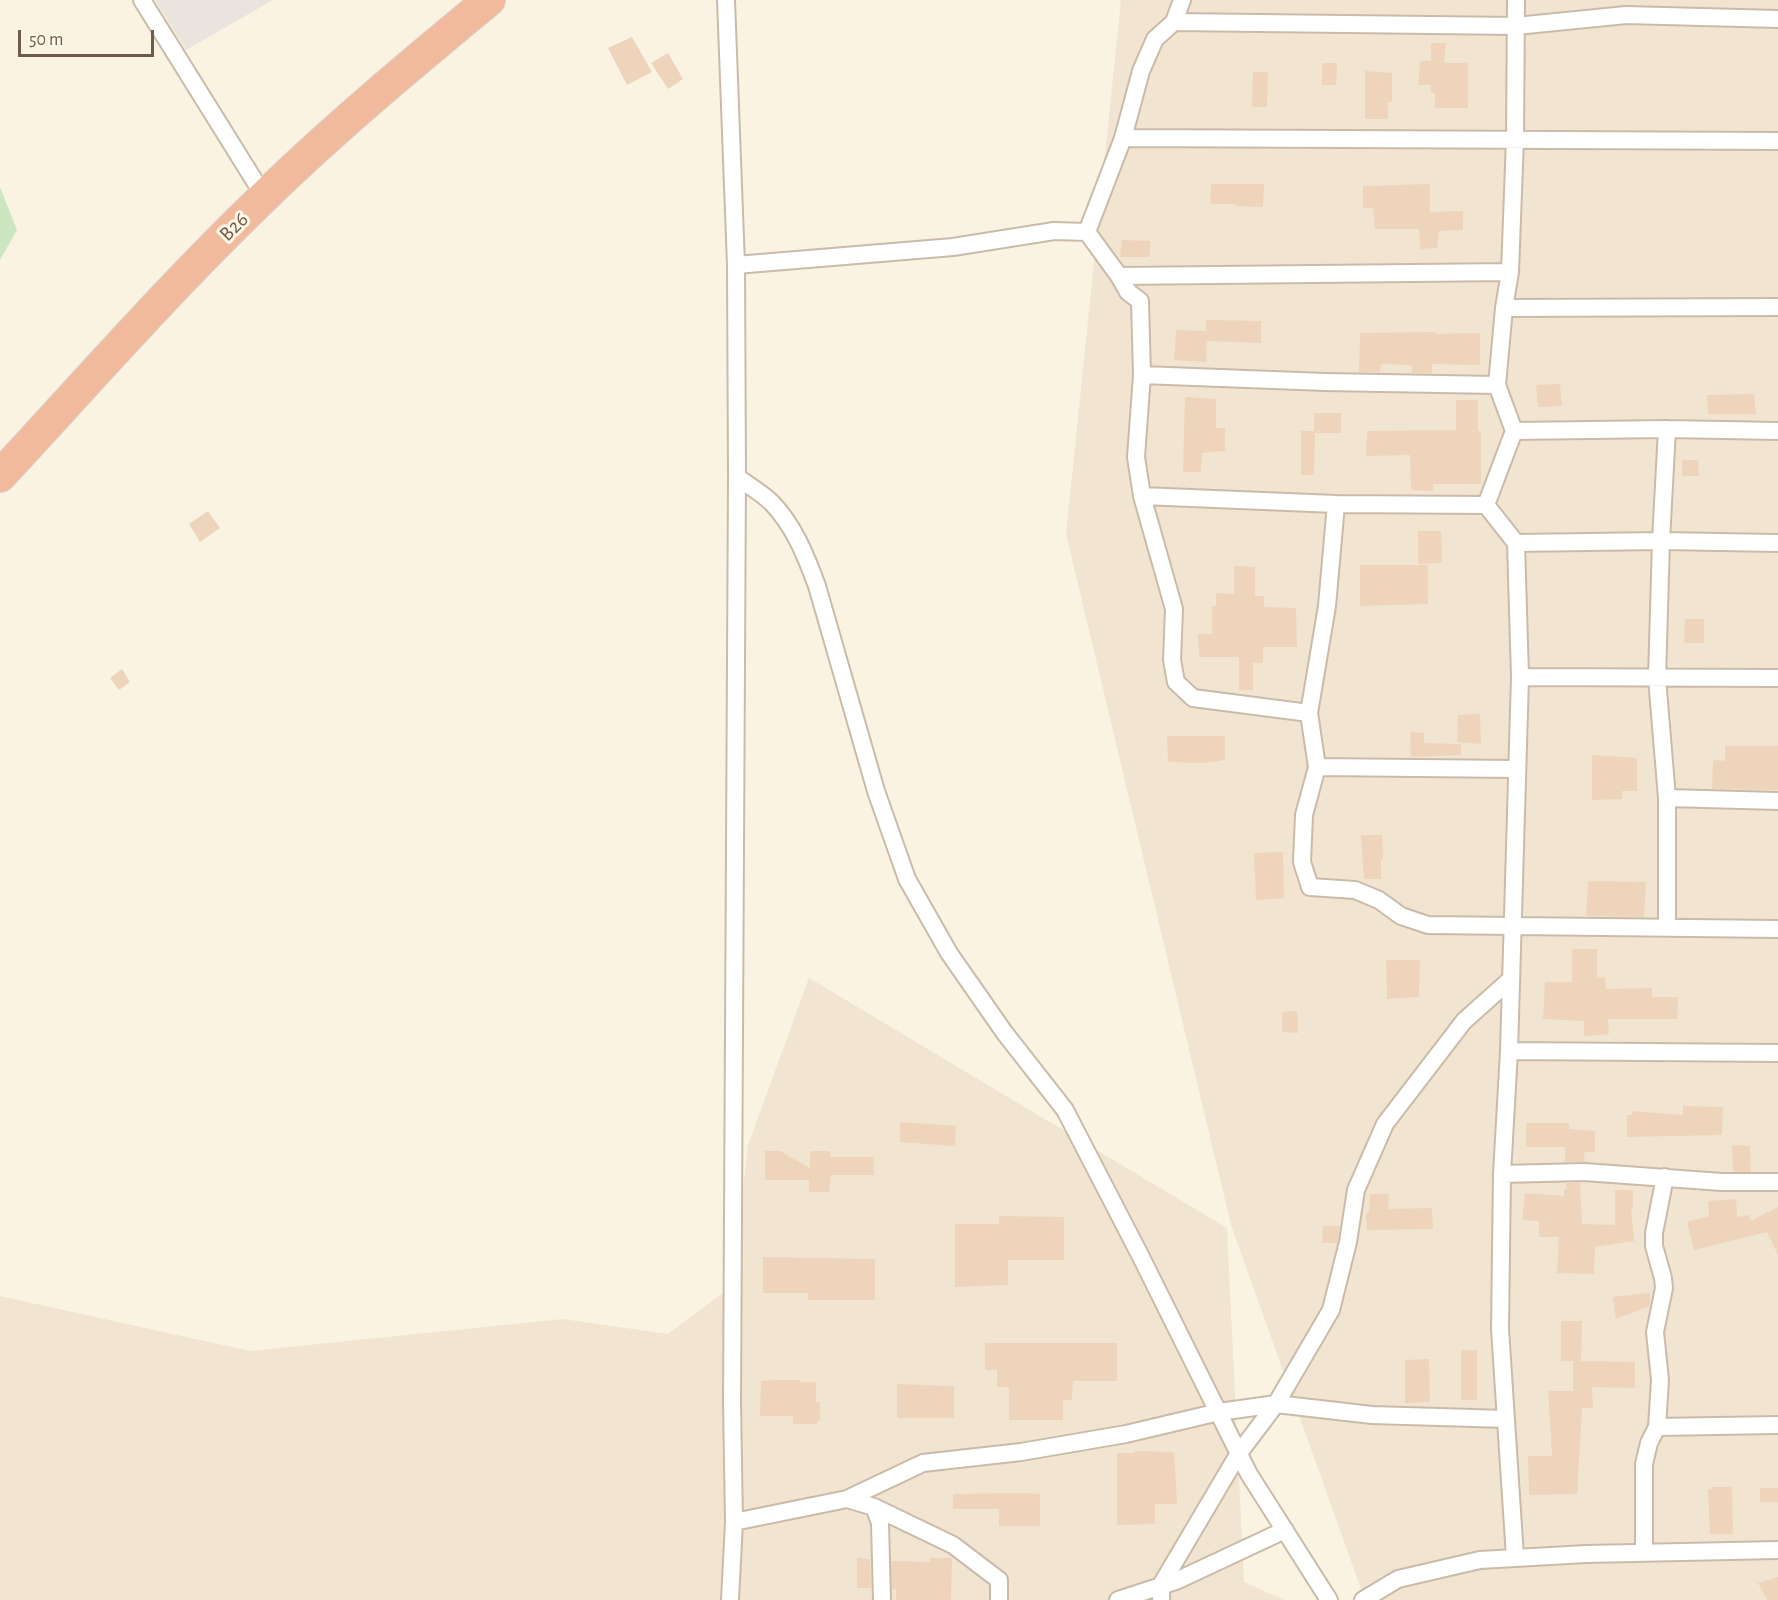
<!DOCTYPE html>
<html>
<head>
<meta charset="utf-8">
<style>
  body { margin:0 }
  #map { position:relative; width:1778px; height:1600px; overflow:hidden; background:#faf3e2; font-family:"Alegreya Sans",sans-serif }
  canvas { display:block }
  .scale { position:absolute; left:18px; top:30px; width:136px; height:27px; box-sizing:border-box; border:3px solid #705b4a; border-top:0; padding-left:8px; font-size:18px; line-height:21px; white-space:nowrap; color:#705b4a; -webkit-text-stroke:4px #fef7e8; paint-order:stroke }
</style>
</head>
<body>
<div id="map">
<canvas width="1778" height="1600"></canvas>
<div class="scale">50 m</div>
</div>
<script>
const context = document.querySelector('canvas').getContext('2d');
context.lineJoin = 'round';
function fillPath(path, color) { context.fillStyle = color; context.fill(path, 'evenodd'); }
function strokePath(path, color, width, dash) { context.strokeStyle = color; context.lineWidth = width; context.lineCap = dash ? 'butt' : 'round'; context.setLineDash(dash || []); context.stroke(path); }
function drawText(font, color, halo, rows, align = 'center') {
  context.font = font + ' "Alegreya Sans",sans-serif'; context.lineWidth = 6; context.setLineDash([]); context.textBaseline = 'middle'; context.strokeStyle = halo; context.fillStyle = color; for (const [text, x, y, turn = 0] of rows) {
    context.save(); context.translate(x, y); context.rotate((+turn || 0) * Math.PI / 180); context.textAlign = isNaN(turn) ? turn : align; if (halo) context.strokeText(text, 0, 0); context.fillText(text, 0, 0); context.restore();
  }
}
const residential = new Path2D(`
  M1121,0H1778V1600H1365L1231,1225L1066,534Z
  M809,978L1227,1228L1244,1582L1284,1600H0V1296L250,1351L563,1319L668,1334L732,1286L748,1145Z`);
const industrial = new Path2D(`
  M155,0H273L186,50Z`);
const green = new Path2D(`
  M0,187L17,230L0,260Z`);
const building = new Path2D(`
  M632,37L652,72L627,85L608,48Z
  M1431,43H1446L1444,63H1468V108H1435V93H1431V85H1418L1420,61H1431Z
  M668,53L683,79L668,89L651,63Z
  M1322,63H1337L1336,85H1322Z
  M1365,71L1392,73V102H1388V119H1365Z
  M1253,72H1268L1267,107H1252Z
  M1211,184H1264L1263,207L1235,206V204H1210Z
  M1430,184V212L1463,211V230L1439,231L1437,248L1420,249L1419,229H1375L1373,208H1363V186Z
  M1122,240L1150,241V257H1120Z
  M1206,320L1261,321V343L1207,341L1206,362L1174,360L1176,330L1206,331Z
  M1436,332V334L1480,333V365L1432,364V373H1412V365L1381,364L1380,372H1359L1360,333Z
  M1560,384L1562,406L1538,407L1536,385Z
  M1754,394L1756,414H1708L1707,395Z
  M1185,397L1216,399V428H1225V451L1202,453L1201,472H1183Z
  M1456,400H1478V431H1481V484H1433V491L1411,490L1410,455L1366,456L1367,431L1456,430Z
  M1314,413H1341V433H1315L1314,475H1301V431H1314Z
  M1682,460H1698L1699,476H1682Z
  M208,511L220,528L200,542L189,524Z
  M1418,531H1441L1442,563L1418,564Z
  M1360,565H1428V604L1360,606Z
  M1234,566L1255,567V596H1264V607L1296,608L1297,647H1263V663H1253V690H1239V657H1199L1198,634H1212V606H1216V593L1234,594Z
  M1685,619H1704V643H1684Z
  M122,669L130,682L119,690L110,678Z
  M1480,714L1481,744L1457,742L1458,715Z
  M1410,732L1424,733V743L1461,744V755L1411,757Z
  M1167,736H1225V760L1205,763L1168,762Z
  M1725,746H1778V790L1712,789L1713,760L1725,761Z
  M1592,755L1637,758V791H1622V799L1592,800Z
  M1361,835H1382L1383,859H1381V879H1364Z
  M1283,852L1284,898L1256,900L1254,853Z
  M1588,881L1646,882L1644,917L1586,916Z
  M1572,949H1597V978L1605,977L1606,989L1652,988V997H1678L1677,1019H1608L1609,1034L1584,1036V1021L1543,1019L1545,982H1572Z
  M1386,960H1420L1419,997L1387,999Z
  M1297,1011L1298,1033L1282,1032V1012Z
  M1683,1106L1723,1107L1722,1135L1627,1137V1115H1632V1111L1683,1115Z
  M900,1122L956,1126L955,1146L900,1142Z
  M1526,1123H1569V1129L1595,1131V1152H1584L1585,1162H1565V1147H1526Z
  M1732,1145L1750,1146L1751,1172H1733Z
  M765,1151H780L810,1168V1151H830V1157H873L874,1175H831L829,1192H809V1180H765Z
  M1566,1183H1580L1582,1224L1615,1225V1190H1633V1207H1631L1634,1241L1595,1247L1594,1274L1557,1273L1559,1237H1539V1221L1522,1220L1525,1193L1564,1196V1189H1567Z
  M1370,1194H1389L1388,1209L1432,1208L1433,1229L1367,1230L1366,1213H1369Z
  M1736,1199L1737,1217L1749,1215L1750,1221L1778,1207V1255L1767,1232L1694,1250L1687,1222L1709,1216L1708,1201Z
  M999,1216L1064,1217V1260H1008V1285L955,1287V1224H999Z
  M1323,1226H1340L1337,1243H1322Z
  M763,1257L875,1259V1300H808V1293H763Z
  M1650,1293V1306L1616,1319L1613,1297Z
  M1561,1321H1582L1581,1361L1635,1362V1388L1592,1387L1593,1408H1582L1577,1494L1529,1495L1528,1456H1552L1548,1391H1573V1361H1561Z
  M985,1343H1117V1381H1073L1072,1400H1063V1420H1009V1387H997V1370H985Z
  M1461,1350H1477V1400H1461Z
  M1429,1359L1430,1402L1405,1403V1360Z
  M774,1380H800V1382H816V1402H820V1421H817V1424H793V1416H760L761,1381Z
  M897,1384L954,1386V1418H897Z
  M1135,1451L1174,1452L1177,1504H1155V1524L1117,1525V1453H1135Z
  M1712,1487H1732L1733,1534H1710L1708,1489H1712Z
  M1760,1488H1778V1502H1760Z
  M1028,1493L1040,1494V1526H999V1509H953V1494Z
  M857,1558L870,1559L871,1588H857Z
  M930,1558H952L951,1600H896V1589H892L891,1561L930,1562Z
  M1778,1577V1600H1767L1758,1583Z`);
const street = new Path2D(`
  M142,0L264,196
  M726,0L736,265L737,477L732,1402L734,1522L730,1600
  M1174,22L1516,26L1626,15L1778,19
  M1123,138L1778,141
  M1087,232L1119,276L1128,292L1140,301L1142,375L1136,457L1142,496L1174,609L1172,660L1176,682L1193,698L1309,713
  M736,265L953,247L1054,231L1087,232L1123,138L1141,71L1155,39L1174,22L1182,0
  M1119,276L1510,272
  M1504,308L1778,307
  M1142,375L1325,382L1497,385
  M1667,429L1661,541L1657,678L1667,798V927
  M1514,431L1667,429L1778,431
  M737,477C748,485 762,493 772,503C794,526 806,556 817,586L876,791L907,879L949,953L1004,1032L1065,1110L1141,1257L1249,1474L1329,1600
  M1142,496L1336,504L1486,505
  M1336,504L1327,606L1309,713L1317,767L1304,815L1302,862L1310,887L1355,890L1379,900L1401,916L1428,925L1778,929
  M1516,543L1661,541L1778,543
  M1520,677L1778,678
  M1317,767L1517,769
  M1667,798L1778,801
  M1509,1051L1778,1053
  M1502,1174L1584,1172L1722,1182H1778
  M1657,1427L1778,1425
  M847,1499L923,1463L1021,1452L1126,1434L1219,1412L1276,1404L1372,1415L1506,1419
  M874,1507L953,1545L999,1580V1600
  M734,1522L847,1499L874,1507L880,1523L882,1600
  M1644,1552V1464L1649,1443L1657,1427L1660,1380L1655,1332L1664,1288L1663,1278L1654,1246V1233L1665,1177
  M1515,1557L1500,1329L1502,1174L1509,1051L1520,677L1516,543L1486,505L1514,431L1497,385L1504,308L1510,272L1515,139L1516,0
  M1118,1600L1176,1581L1285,1530
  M1161,1600V1585L1239,1453L1276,1404L1331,1310L1348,1242L1356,1190L1385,1124L1464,1021L1511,979
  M1363,1600L1398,1579L1480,1560L1586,1554L1778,1550`);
const highway = new Path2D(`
  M0,476C88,381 173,284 266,195C337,126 413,63 489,0`);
const streetNames = [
  ["B26",234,227,-45]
];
fillPath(residential, '#f1e5d1');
fillPath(industrial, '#e9e4dd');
fillPath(green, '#cde6c2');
fillPath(building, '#eed4bb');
strokePath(street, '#cabba9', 20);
strokePath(highway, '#dad4d0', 34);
strokePath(street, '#fff', 16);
strokePath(highway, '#f1ba9c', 32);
drawText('21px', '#705b4a', '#fef7e8', streetNames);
</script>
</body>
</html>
